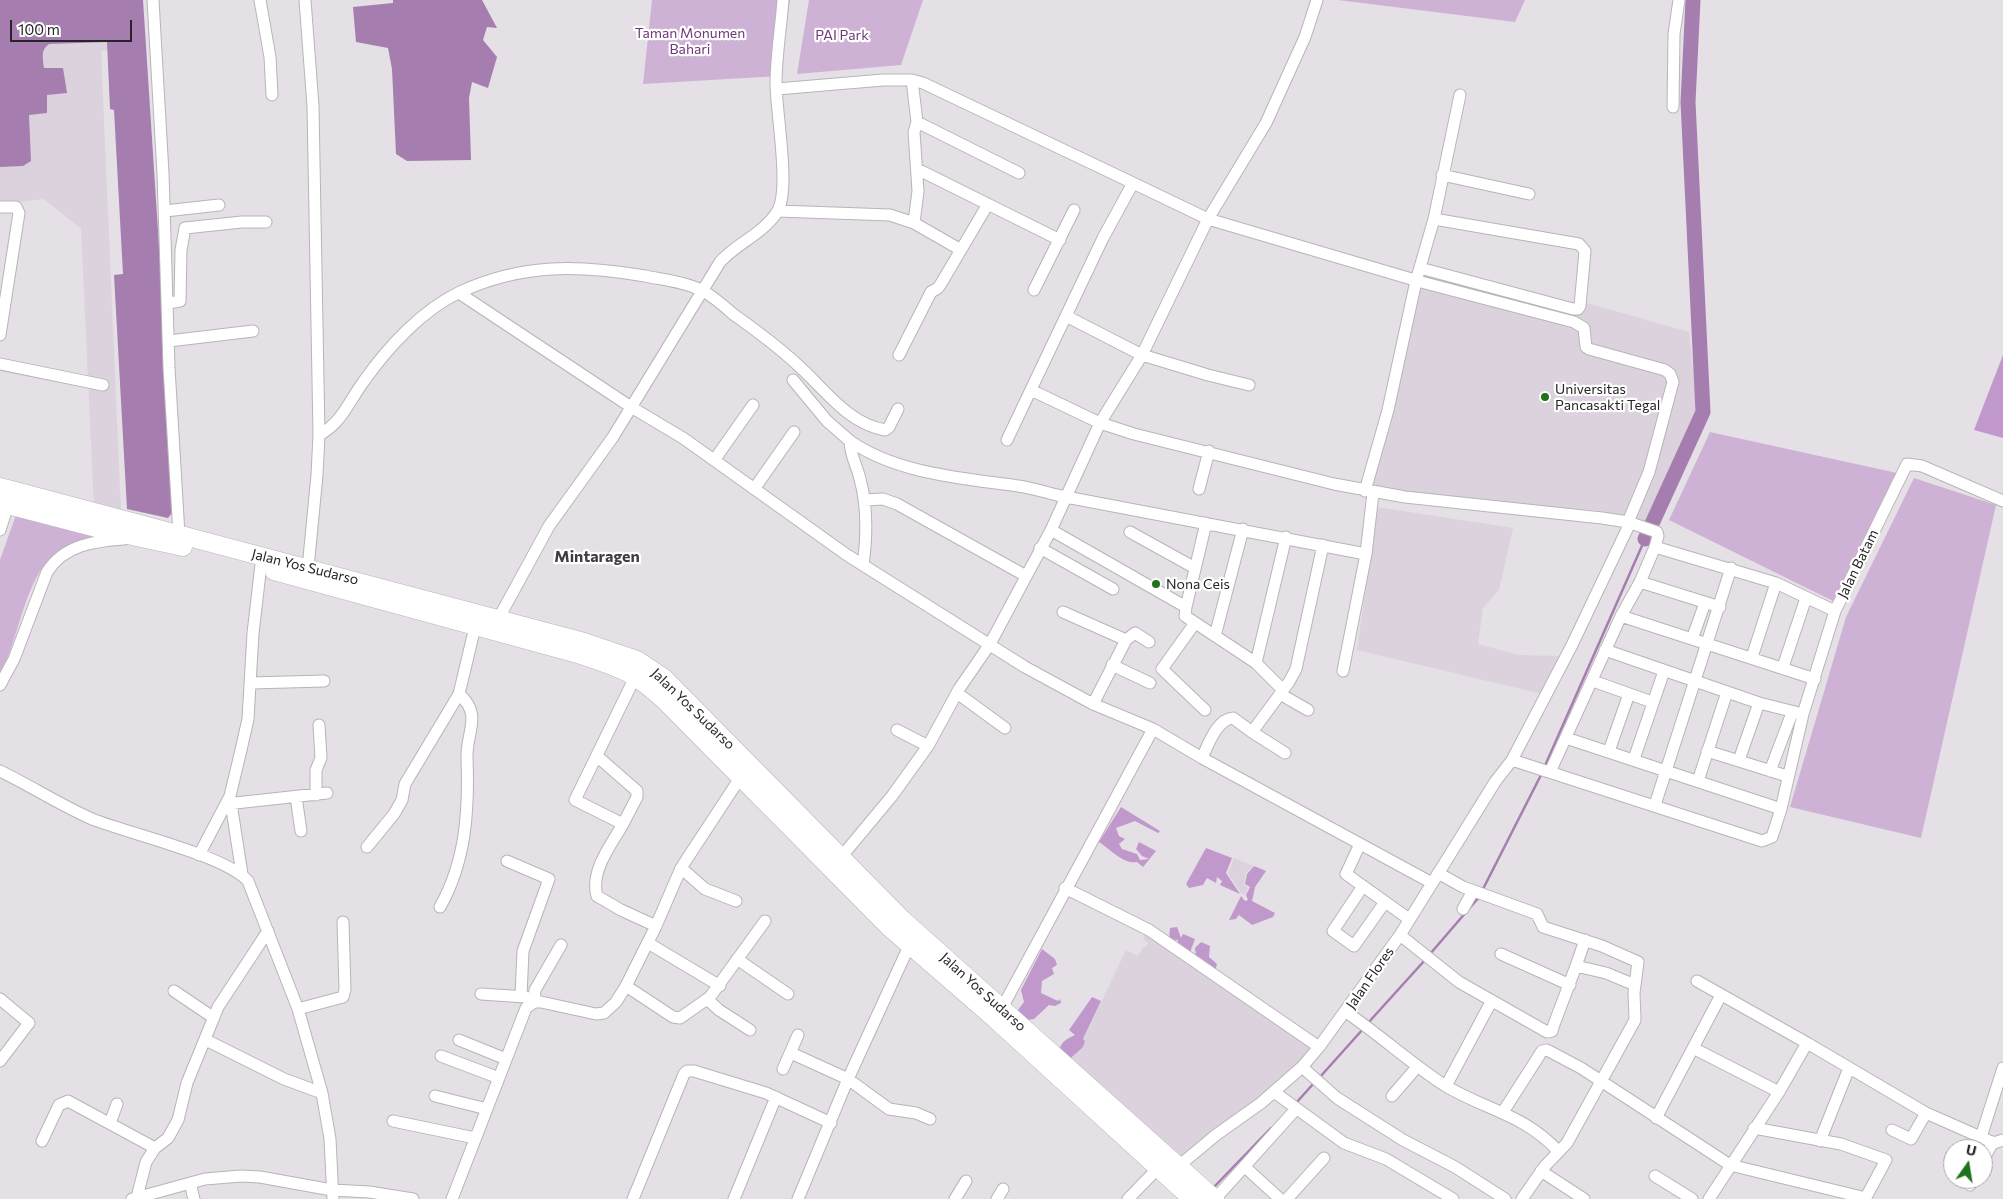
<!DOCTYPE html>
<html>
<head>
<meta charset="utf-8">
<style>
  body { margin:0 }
  #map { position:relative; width:2003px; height:1199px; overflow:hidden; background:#e4e0e5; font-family:Commissioner,sans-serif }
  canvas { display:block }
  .north { position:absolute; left:1943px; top:1139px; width:50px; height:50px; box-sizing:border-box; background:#fff; border:1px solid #a9a8a9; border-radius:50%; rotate:13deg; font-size:14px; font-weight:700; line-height:20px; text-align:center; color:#272527 }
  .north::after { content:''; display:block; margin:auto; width:18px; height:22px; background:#1f731d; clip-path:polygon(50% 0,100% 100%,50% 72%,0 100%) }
  .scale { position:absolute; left:10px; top:20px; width:122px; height:22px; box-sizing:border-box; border:2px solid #272527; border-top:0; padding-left:6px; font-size:15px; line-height:18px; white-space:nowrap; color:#272527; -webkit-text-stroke:4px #fff; paint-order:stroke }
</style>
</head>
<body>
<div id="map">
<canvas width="2003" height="1199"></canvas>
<div class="north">U</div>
<div class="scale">100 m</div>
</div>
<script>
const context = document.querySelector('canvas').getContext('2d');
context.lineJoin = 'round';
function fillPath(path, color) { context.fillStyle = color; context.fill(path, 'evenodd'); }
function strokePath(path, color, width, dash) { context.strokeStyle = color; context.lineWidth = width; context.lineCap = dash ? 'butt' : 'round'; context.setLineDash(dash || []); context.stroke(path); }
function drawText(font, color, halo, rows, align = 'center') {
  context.font = font + ' Commissioner,sans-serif'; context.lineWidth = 4.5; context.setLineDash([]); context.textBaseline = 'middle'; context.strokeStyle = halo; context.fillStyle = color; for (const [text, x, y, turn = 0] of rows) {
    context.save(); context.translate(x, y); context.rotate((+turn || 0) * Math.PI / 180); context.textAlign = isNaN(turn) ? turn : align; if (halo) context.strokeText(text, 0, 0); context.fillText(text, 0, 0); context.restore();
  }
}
const built = new Path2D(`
  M0,0L141,50L101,51L121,513L94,508L81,229L44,199L0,204Z
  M1423,272L1582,313L1587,303L1689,332L1697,407L1675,464L1647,523L1596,510L1453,500L1368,488Z
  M1377,507L1513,528L1499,590L1483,608L1478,644L1519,655L1560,656L1542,694L1357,650Z
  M1234,858L1253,866L1246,873L1244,885L1248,888L1245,895L1241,893L1228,873Z
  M1146,932L1319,1047L1177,1167L1064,1064L1083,1040L1126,950L1138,956L1144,946L1146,947L1148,943L1143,939Z`);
const green = new Path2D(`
  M652,0H790L779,76L643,84Z
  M809,0H923L901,65L797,74Z
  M1338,0H1525L1515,22Z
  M1710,432L1897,473L1833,601L1669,520Z
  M1914,478L1996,505L1921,838L1790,807L1846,617Z
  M17,512L104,536C90,541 73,544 60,551C26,569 19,641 0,674V560Z`);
const forest = new Path2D(`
  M2003,355V438L1974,430Z
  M1121,807L1160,831L1158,833L1135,821L1116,828L1119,836L1125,839L1119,844L1122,849L1137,854L1140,860L1149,859L1142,856L1136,849L1139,842L1156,851L1143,867L1137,862C1124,865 1110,849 1099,842Z
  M1206,848L1232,858L1226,873L1240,894L1220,885L1222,881L1217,877L1216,883L1207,878L1203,885L1189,888L1186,884Z
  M1254,866L1266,871L1255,887L1252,901L1275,913L1273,917L1252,925L1239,915L1236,919L1229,920L1241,896L1245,901L1248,900L1246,895L1250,887L1245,884L1247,874Z
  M1177,927L1181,938L1183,934L1195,939L1189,955L1178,946V940H1169L1170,928Z
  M1201,942L1210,946L1209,957L1217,964L1215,971L1196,958L1195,948Z
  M1042,949L1055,959L1057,965L1052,968L1054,974L1042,981L1041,993L1058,1001L1060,999L1061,1003L1055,1006L1049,1005L1034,1019L1020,1021L1015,1014L1024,1002L1021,990Z
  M1092,997L1101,1001L1083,1039L1085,1041L1083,1047L1064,1064L1057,1057C1062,1042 1061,1042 1075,1035L1069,1030Z`);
const water = new Path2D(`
  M0,0H143L176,508L168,518L127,509L114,275L123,274L114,110L110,109L107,42L49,44C40,50 43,59 44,68H63L67,93L47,95V113L29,115L31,161L23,166L0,167Z
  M393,0H482L497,28L487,27L483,40L497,57L488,88L472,82L469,98L471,160L407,161L396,154L392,69L388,48L356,42L353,7L393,3Z`);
const stream = new Path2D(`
  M1544,768L1645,539
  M1482,891L1542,773
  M1430,954L1480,896
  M1368,1023L1425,960
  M1320,1077L1363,1029
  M1296,1103L1314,1083
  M1212,1189L1271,1128`);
const river = new Path2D(`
  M1645,539L1703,412L1688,102L1693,0`);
const minor = new Path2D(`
  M153,0L163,173L169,368L179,534
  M260,0L270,57L272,95
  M305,0L313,106L319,435L317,475L308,568
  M777,89L883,80H912
  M1673,107L1674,34L1679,0
  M917,122L1019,173
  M917,169L1060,240
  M1442,175L1529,194
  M0,207H16L19,213L0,335
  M165,211L219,205
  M778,211L890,215L914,223L961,250
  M914,223L918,191L914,132L917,122L912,80L923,83L1133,183
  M1420,268L1573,309H1578L1580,306L1585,251L1579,244L1434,219
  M1034,290L1074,210
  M459,293L631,407L683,438L847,555L1025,667L1093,704L1153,729L1202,758L1432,883
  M168,303L180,301L181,250L185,228L242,222H266
  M1066,316L1142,355L1208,375L1249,385
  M169,341L253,331
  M899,355L931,292L938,288L942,282L988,204
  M0,364L103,385
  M793,380L827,421L850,441
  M1031,390L1100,423L1134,434L1334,484L1405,497L1602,518L1628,522L1657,532L1658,536L1655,547L1640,582L1621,616L1550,772
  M319,435C342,423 349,401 364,381C388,347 422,310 460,292C523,263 579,265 645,276C664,280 686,282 703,291C714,297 724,306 733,314C757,331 780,348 801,368C826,391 849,424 885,430L889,427L898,409
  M1007,440L1103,238L1133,183L1208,219L1425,283L1574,322L1584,328L1586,347L1589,349L1665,370L1670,374L1673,382L1649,472L1628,522
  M715,459L753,405
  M754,489L794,432
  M1199,489L1209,451
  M1365,491L1388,410L1416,281L1434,219L1460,95
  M865,500L883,499L897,504L1026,576
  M0,530L8,505
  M1051,530L1186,607L1185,616L1256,663L1283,690
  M1130,532L1195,568
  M1655,547L1776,583L1835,611L1907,464L1922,466L2003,501
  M1040,548L1113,589
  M863,565C867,536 868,508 860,479C857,466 850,455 850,441C898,474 962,478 1018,486C1034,488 1050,494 1066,497L1366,554
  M1640,582L1720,607
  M1186,607L1206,523
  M1063,612L1126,640L1135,633L1149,642
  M1621,616L1815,679
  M1195,623L1162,669L1205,710
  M495,625L549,526L613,437L720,262C737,243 763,234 777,212C791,191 776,112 776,84C776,56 781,28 783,0
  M1215,636L1243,529
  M1692,639L1705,603
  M1605,650L1759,703L1803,714
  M1752,657L1776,583
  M1256,663L1286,537
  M1112,665L1150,683
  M1783,667L1806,598
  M1343,671L1366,554L1373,493
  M637,673L575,800L623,824C611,845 590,871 597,896L621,910L656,926
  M1593,681L1652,702
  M251,683L324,681
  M0,685L14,659L47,572C64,545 94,541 124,539
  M957,693L1005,728
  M1280,694L1308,710
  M1093,704L1126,640
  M897,730L928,746
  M1252,732L1285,753
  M1566,738L1781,809
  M1609,751L1629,694
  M1707,751L1787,776
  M598,757L637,791V797L623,824
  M1202,758C1208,745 1217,719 1233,718L1252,732L1289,682L1296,669L1323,545
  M1634,759L1664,671
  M1512,760L1572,645L1630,523
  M1739,760L1759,703
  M0,771C31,786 60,805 92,819C130,834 224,855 248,881L298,1009L322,1093L330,1139L333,1199
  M1770,771L1792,713
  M1698,781L1727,692
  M316,795V770L321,758L319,725
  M230,797L242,874
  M296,797L301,831
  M226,804L327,793
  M1655,805L1731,568
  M1360,844L1346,874L1409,919
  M367,847L394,814L402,800L405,784L459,694L475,627
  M199,855L230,796L241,750L248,719L253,633L262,556
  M507,861L549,879L523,951L521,996
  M837,862L892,796L928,746L959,689L990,644L1051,530L1100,423L1142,355L1208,219L1266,123L1305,37L1317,0
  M681,868L705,889L736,901
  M1438,873L1463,887L1537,914L1543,927L1602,946L1638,962L1634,993L1635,1020L1567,1143L1545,1166L1522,1199
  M1363,886L1333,931L1354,946L1385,902
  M1065,888L1149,930L1319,1047
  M440,907C466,861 469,810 467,758C466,732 483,715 459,694
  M1463,909L1473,891
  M1400,935L1459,982L1547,1032L1552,1031L1553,1027L1576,966L1606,973L1635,985
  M648,943L720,986
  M1501,954L1570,985
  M737,959L788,994
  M1576,966L1585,940
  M1697,981L1807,1043
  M626,986L673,1017L680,1018L710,997L765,921
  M174,991L214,1018
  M481,994L526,997
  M0,999L29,1023L0,1061
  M707,999L719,1010L750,1030
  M534,1002L535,990L561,945
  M1002,1008L1153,729
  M298,1009L343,997L345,989L343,922
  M1346,1012C1380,1035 1410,1063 1444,1085C1485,1110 1524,1114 1558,1151
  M206,1040L284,1079L322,1093
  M459,1040L506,1059
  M1693,1048L1779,1092
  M791,1053L848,1079L889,1109L916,1113L930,1119
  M441,1056L499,1078
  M1302,1067L1337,1098L1403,1140L1455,1167L1505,1199
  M783,1069L798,1035
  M1446,1086L1491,1002
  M1274,1092L1344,1143L1386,1159L1453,1199
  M435,1096L487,1109
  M1392,1096L1417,1067
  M1503,1112L1542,1051L1547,1050L1581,1068L1730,1165L1866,1198
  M1656,1118L1721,995
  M393,1121L475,1138
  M110,1123L117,1104
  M1754,1128L1841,1144L1886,1160L1865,1199
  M1892,1130L1911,1139L1926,1113
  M1981,1137L2003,1068
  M42,1141L59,1105L68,1101L155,1148
  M1820,1141L1849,1068
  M1983,1160L1993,1142
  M1245,1167L1280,1199
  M1174,1170L1216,1135L1261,1103L1302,1067L1319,1047L1400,935L1495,782L1512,760L1762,841L1772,837L1781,809L1803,714L1835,611
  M1541,1171L1584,1199
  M1655,1176L1692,1199
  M190,1183L194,1199
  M1970,1185L1973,1179
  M137,1197L146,1162L155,1148L168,1138L178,1120L187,1083L218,1007L268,931
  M132,1199L205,1179L241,1176L260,1177L332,1190L369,1192L413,1199
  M452,1199L526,1008L534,1002H541L596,1014L604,1013L616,1002L626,986L656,926L681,868L740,778
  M633,1199L684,1074L687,1071H694L766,1093L831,1123
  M734,1199L776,1097
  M798,1199L848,1079L910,944
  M955,1199L966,1181
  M997,1199L1003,1189
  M1128,1199L1161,1165
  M1215,1199L1296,1109
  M1287,1199L1324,1158
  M1709,1199L1779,1092L1807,1043L1926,1113L1994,1143L2003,1140`);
const highway = new Path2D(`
  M0,487L584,642L637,660L664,678L903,920L1215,1199
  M0,503L104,530L183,547
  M274,571L578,654C619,668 633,671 665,701L889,927L994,1018L1192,1199`);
const markers = [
  [1545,397,5,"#1f731d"],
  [1156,584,5,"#1f731d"]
];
const parkNames = [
  ["Taman Monumen",690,33],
  ["Bahari",690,49],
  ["PAI Park",842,35]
];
const poiNames = [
  ["Universitas",1555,389],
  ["Pancasakti Tegal",1555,405],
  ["Nona Ceis",1166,584]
];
const streetNames = [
  ["Jalan Batam",1858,564,-64],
  ["Jalan Yos Sudarso",305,567,14],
  ["Jalan Yos Sudarso",693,709,44],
  ["Jalan Flores",1370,978,-55],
  ["Jalan Yos Sudarso",983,992,42]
];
const quarterNames = [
  ["Mintaragen",597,557]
];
fillPath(built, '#dbd2dd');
fillPath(green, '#ceb2d6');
fillPath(forest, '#c198cc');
fillPath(water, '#a57daf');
strokePath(stream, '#a57daf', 2.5);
strokePath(river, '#a57daf', 15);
strokePath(minor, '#b8b4b9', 13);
strokePath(highway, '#b8b4b9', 19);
strokePath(minor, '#fff', 11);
strokePath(highway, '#fff', 18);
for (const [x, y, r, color] of markers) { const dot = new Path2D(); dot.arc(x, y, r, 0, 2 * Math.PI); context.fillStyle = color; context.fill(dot); strokePath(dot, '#fff', 2); }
drawText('14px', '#6c3979', '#fff', parkNames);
drawText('14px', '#272527', '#fff', poiNames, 'left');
drawText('14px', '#272527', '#fff', streetNames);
drawText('bold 16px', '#403d41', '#fff', quarterNames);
</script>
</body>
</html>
